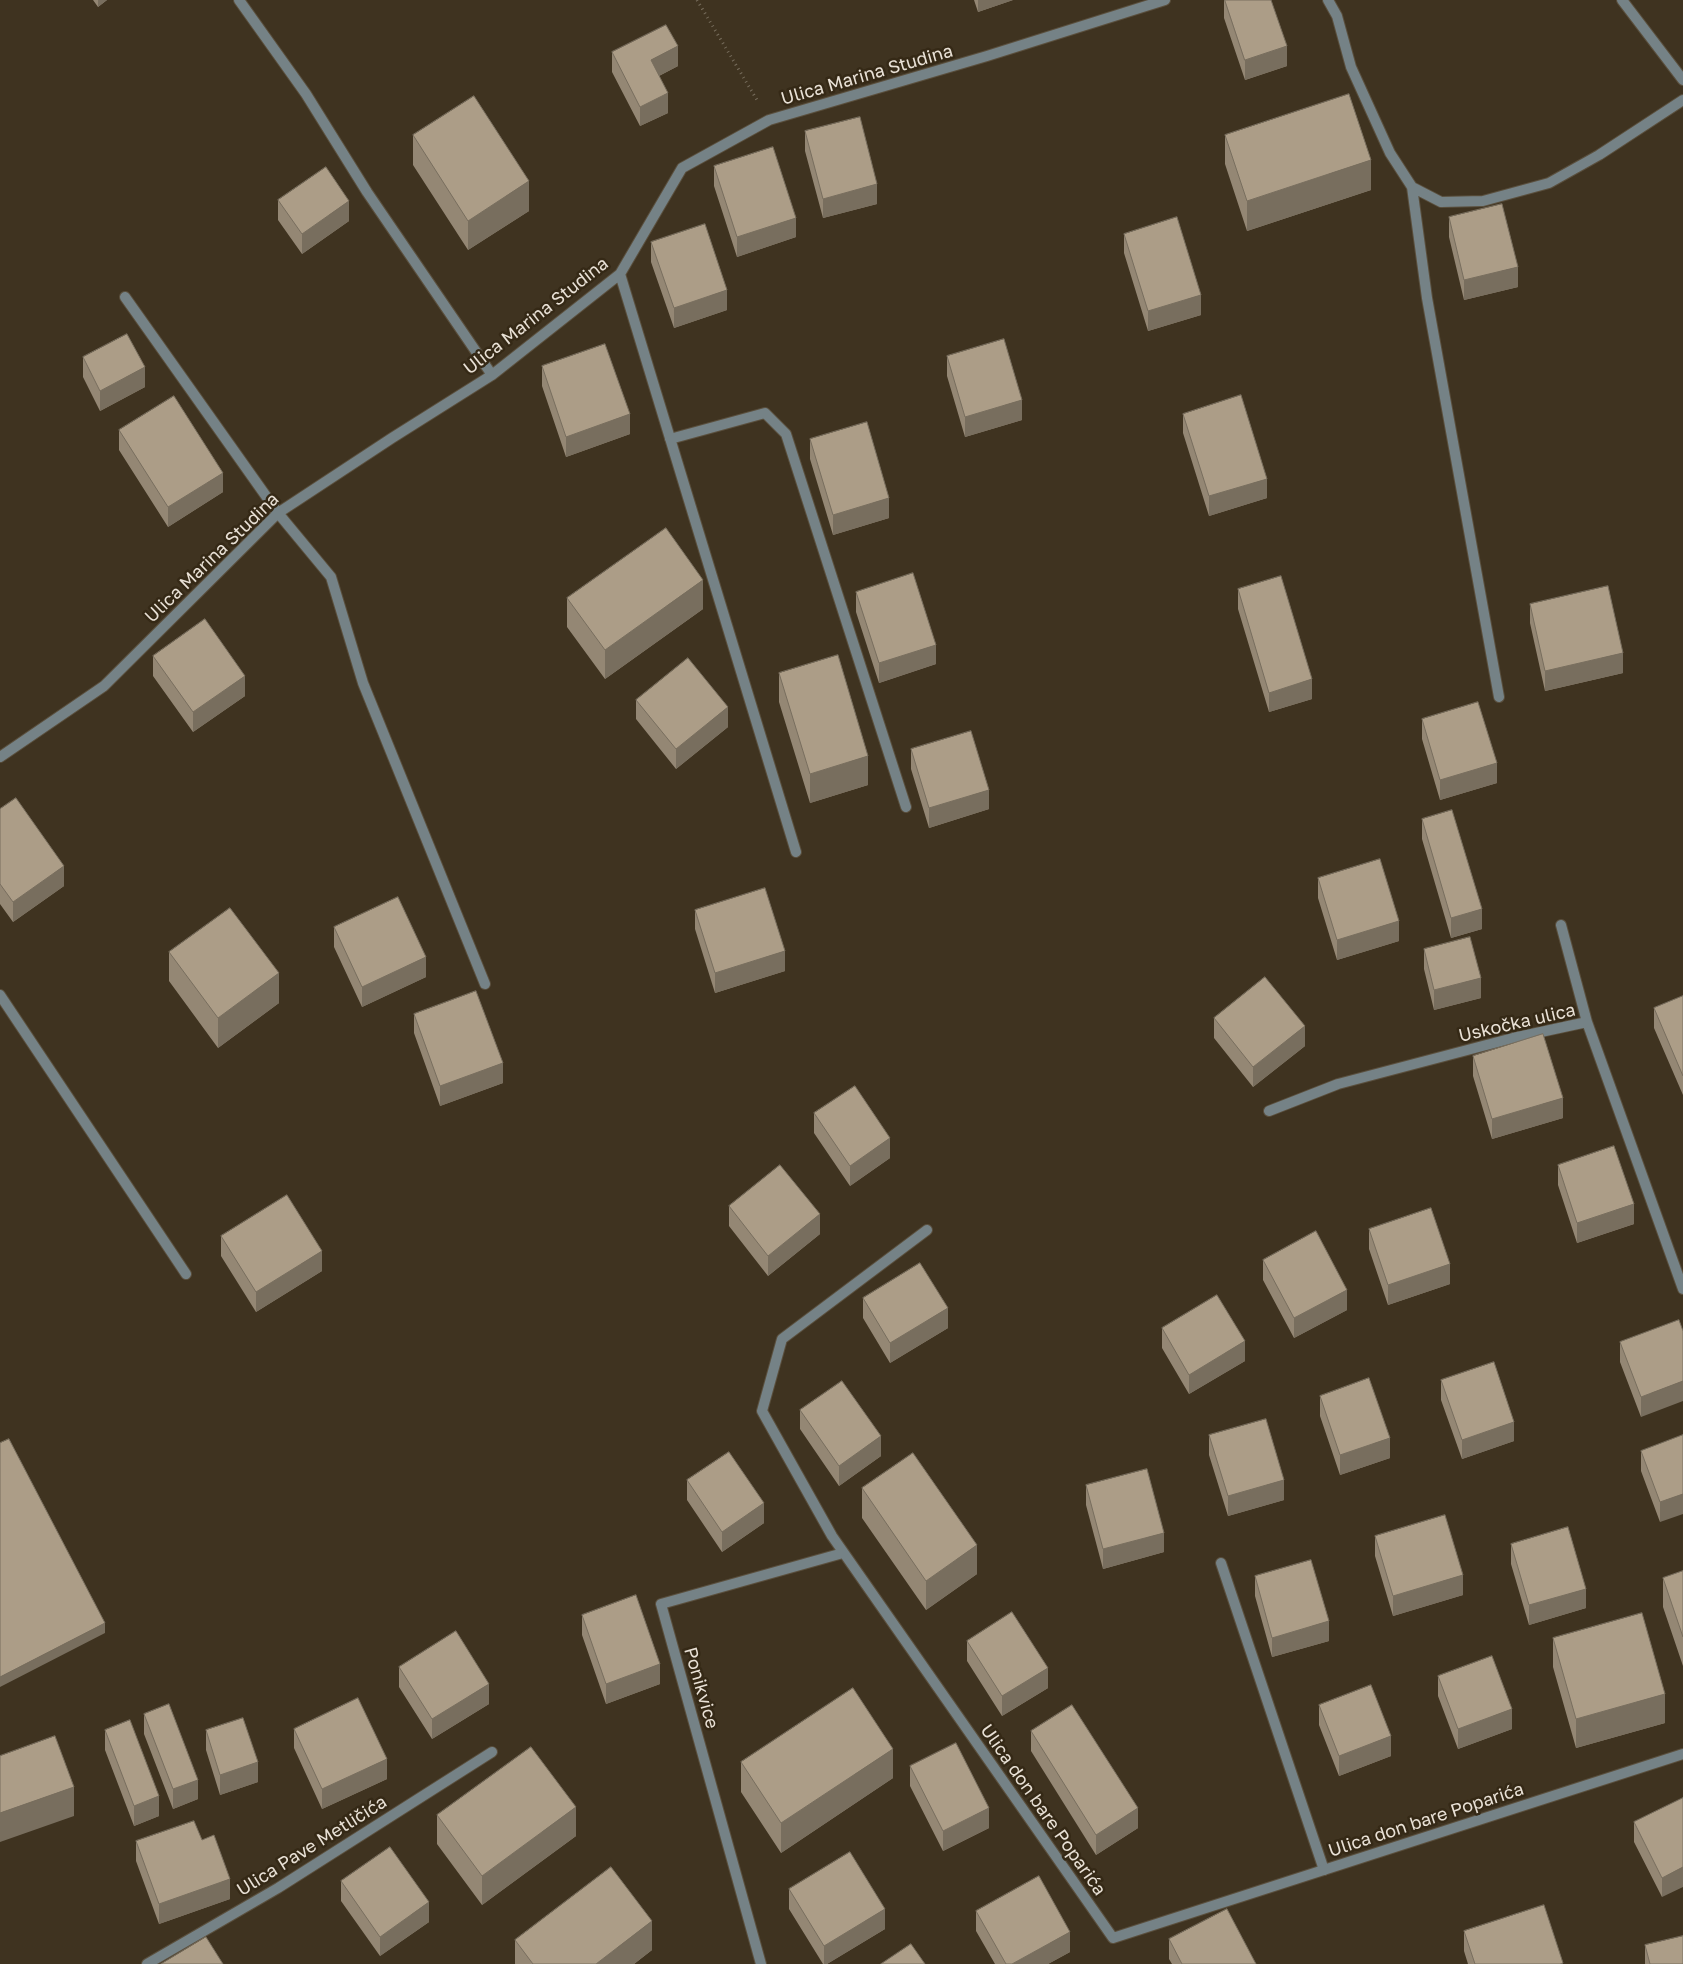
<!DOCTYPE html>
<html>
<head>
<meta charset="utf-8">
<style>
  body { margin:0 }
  canvas { display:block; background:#3f3320 }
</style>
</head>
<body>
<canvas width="1683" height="1964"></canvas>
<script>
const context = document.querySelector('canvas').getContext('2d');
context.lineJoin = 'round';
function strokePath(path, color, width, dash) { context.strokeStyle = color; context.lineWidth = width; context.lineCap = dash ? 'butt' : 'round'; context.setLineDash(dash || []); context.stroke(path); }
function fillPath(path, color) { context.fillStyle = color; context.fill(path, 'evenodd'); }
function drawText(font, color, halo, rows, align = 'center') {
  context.font = font + ' "Golos Text",sans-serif'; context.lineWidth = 5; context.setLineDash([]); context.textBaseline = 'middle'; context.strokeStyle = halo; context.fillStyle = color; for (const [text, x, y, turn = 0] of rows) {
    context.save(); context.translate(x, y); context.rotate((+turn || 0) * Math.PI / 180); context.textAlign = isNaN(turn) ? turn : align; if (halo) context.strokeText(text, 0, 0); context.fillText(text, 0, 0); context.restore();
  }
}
const path = new Path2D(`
  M697,0L757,100`);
const service = new Path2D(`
  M1221,1563L1324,1870`);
const minor = new Path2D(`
  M239,0L306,94L367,192L492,375
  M1328,0L1337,16L1351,67L1390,153L1412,187L1441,202L1483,201L1549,183L1599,155L1683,100
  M1622,0L1683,80
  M1412,187L1427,298L1499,697
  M620,274L796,852
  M125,297L278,513L331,577L363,683L485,984
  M670,439L765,413L786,434L906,807
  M0,757L104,686L278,513L392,438L492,375L620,274L682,168L769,120L987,56L1165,0
  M1561,925L1587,1022
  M0,995L186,1274
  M1269,1111L1338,1084L1513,1038L1587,1022L1683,1289
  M927,1230L782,1339L762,1411L832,1536L1113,1938L1683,1754
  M147,1964L278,1888L492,1752
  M761,1964L661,1604L843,1553`);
const wall = new Path2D(`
  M93,0H107L98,7Z
  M974,0H1013L978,12Z
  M1224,0H1271L1287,66L1245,80L1224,18Z
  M612,52L678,66L659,76L668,113L640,126L612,72Z
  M805,131L877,204L823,218L805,151Z
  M413,135L529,211L468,250L413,165Z
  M1225,135L1371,190L1247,231L1225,164Z
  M714,166L796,237L737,257L714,186Z
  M278,200L349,221L302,254L278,220Z
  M1449,217L1518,287L1464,300L1449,237Z
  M1124,234L1201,315L1148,331L1124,253Z
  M651,242L727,310L674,328L651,262Z
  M947,356L1022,420L965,437L947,376Z
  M83,357L145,387L100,411L83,377Z
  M542,366L630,434L566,457L542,386Z
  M1183,414L1267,498L1209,516L1183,433Z
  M119,430L223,492L168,527L119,450Z
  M810,439L889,518L833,535L810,459Z
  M1238,589L1312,699L1269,712L1238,609Z
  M856,592L936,664L879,683L856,612Z
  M567,598L703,609L605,679L567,627Z
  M1530,604L1623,673L1545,691L1530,623Z
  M153,656L245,696L193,732L153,676Z
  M779,673L868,785L810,803L779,702Z
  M636,700L728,727L676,769L636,719Z
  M1422,719L1497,783L1440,800L1422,739Z
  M911,749L989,809L929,828L911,769Z
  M0,809L64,886L13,922L0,904Z
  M1422,819L1482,929L1451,938L1422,839Z
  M1318,878L1399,941L1337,960L1318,898Z
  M695,910L785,971L715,993L695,929Z
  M334,927L426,977L362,1007L334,947Z
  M1424,949L1481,998L1434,1010L1424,969Z
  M169,952L279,1003L218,1048L169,981Z
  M1683,996V1095L1654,1028V1008Z
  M414,1014L503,1083L440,1106L414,1033Z
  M1214,1018L1305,1046L1253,1087L1214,1038Z
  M1473,1056L1563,1118L1492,1139L1473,1076Z
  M814,1113L890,1158L850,1186L814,1133Z
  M1558,1165L1634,1224L1577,1243L1558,1185Z
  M729,1206L820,1234L768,1276L729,1226Z
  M1369,1229L1450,1284L1388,1305L1369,1249Z
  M221,1236L322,1271L256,1312L221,1256Z
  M1263,1260L1347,1310L1294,1338L1263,1280Z
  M863,1298L948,1328L890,1363L863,1318Z
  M1679,1320L1641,1417L1620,1362V1342Z
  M1162,1328L1245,1361L1189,1394L1162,1348Z
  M1441,1380L1514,1441L1462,1459L1441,1400Z
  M1320,1396L1390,1458L1340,1475L1320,1416Z
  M800,1410L881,1456L839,1486L800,1429Z
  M1209,1435L1284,1500L1228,1516L1209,1455Z
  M1683,1435L1660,1522L1641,1471V1451Z
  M687,1480L764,1523L722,1552L687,1500Z
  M1086,1485L1164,1552L1103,1569L1086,1505Z
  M862,1488L977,1574L926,1610L862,1518Z
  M1375,1536L1463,1595L1393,1616L1375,1556Z
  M1511,1544L1586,1608L1529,1625L1511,1564Z
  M1683,1571V1666L1663,1607V1578Z
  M1255,1576L1329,1641L1272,1657L1255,1596Z
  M582,1615L660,1684L606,1704L582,1635Z
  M1553,1638L1665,1723L1576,1748L1553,1667Z
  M967,1641L1048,1688L1002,1716L967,1661Z
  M399,1667L489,1704L432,1739L399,1687Z
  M1438,1676L1512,1729L1458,1749L1438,1696Z
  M1319,1705L1391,1756L1339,1776L1319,1725Z
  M144,1714L198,1799L173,1809L144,1734Z
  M294,1729L387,1779L322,1809L294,1748Z
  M105,1730L159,1816L134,1826L105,1750Z
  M206,1730L258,1782L220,1795L206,1750Z
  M1031,1731L1138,1828L1096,1855L1031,1751Z
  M741,1762L893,1778L781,1853L741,1792Z
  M910,1766L989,1828L943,1851L910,1786Z
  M1683,1798L1662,1897L1634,1842V1822Z
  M437,1815L576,1836L482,1905L437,1844Z
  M202,1840L230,1899L159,1924L136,1861V1841Z
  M341,1881L429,1922L380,1956L341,1901Z
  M789,1889L885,1929L827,1964H823L789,1909Z
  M976,1911L1070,1952L1048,1964H995L976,1931Z
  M1464,1931L1563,1964H1468L1464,1951Z
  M1169,1939L1256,1964H1172L1169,1959Z
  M515,1940L652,1950L634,1964H515Z
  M1645,1945L1683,1964H1645Z`);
const shadedWall = new Path2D(`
  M98,0H107L98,7Z
  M978,0H1013L978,12Z
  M678,46V66L651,80V60Z
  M1287,46V66L1245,80V60Z
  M668,93V113L640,126V107Z
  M1371,160V190L1247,231V201Z
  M529,181V211L468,250V221Z
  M877,184V204L823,218V199Z
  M349,201V221L302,254V234Z
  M796,218V237L737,257V237Z
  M1518,267V287L1464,300V280Z
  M727,290V310L674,328V308Z
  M1201,295V315L1148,331V311Z
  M145,367V387L100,411V391Z
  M1022,400V420L965,437V417Z
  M630,414V434L566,457V437Z
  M223,473V492L168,527V507Z
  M1267,479V498L1209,516V496Z
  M889,498V518L833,535V515Z
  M703,580V609L605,679V650Z
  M936,645V664L879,683V663Z
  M1623,653V673L1545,691V671Z
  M245,676V696L193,732V712Z
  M1312,679V699L1269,712V693Z
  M728,707V727L676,769V749Z
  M868,756V785L810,803V774Z
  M1497,763V783L1440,800V780Z
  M989,790V809L929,828V808Z
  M64,866V886L13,922V902Z
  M1482,909V929L1451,938V918Z
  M1399,921V941L1337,960V940Z
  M785,951V971L715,993V973Z
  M426,957V977L362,1007V987Z
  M279,973V1003L218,1048V1018Z
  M1481,978V998L1434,1010V990Z
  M1305,1026V1046L1253,1087V1067Z
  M503,1063V1083L440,1106V1086Z
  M1563,1098V1118L1492,1139V1119Z
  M890,1138V1158L850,1186V1166Z
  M1634,1204V1224L1577,1243V1223Z
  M820,1214V1234L768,1276V1256Z
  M322,1251V1271L256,1312V1292Z
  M1450,1264V1284L1388,1305V1285Z
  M1347,1290V1310L1294,1338V1318Z
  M948,1308V1328L890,1363V1343Z
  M1245,1341V1361L1189,1394V1375Z
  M1683,1381V1401L1641,1417V1397Z
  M1514,1422V1441L1462,1459V1440Z
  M881,1436V1456L839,1486V1466Z
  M1390,1438V1458L1340,1475V1455Z
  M1284,1480V1500L1228,1516V1496Z
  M1683,1494V1514L1660,1522V1502Z
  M764,1503V1523L722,1552V1532Z
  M1164,1533V1552L1103,1569V1549Z
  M977,1545V1574L926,1610V1581Z
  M1463,1575V1595L1393,1616V1596Z
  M1586,1589V1608L1529,1625V1605Z
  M1329,1621V1641L1272,1657V1638Z
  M105,1623V1633L0,1687V1677Z
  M660,1664V1684L606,1704V1684Z
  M1048,1668V1688L1002,1716V1696Z
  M489,1684V1704L432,1739V1719Z
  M1665,1694V1723L1576,1748V1719Z
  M1512,1709V1729L1458,1749V1729Z
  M1391,1736V1756L1339,1776V1756Z
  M893,1749V1778L781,1853V1823Z
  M387,1759V1779L322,1809V1789Z
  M258,1762V1782L220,1795V1775Z
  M198,1780V1799L173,1809V1789Z
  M74,1787V1816L0,1842V1813Z
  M159,1796V1816L134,1826V1806Z
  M576,1807V1836L482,1905V1876Z
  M989,1808V1828L943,1851V1831Z
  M1138,1808V1828L1096,1855V1835Z
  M1683,1867V1887L1662,1897V1878Z
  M230,1879V1899L159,1924V1904Z
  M429,1902V1922L380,1956V1937Z
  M885,1909V1929L827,1964H824V1946Z
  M652,1921V1950L634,1964H596Z
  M1070,1932V1952L1048,1964H1012Z`);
const building = new Path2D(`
  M1225,0H1271L1287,46L1245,60Z
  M666,25L678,46L651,60L668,93L640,107L612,52Z
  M1349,94L1371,160L1247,201L1225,135Z
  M474,96L529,181L468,221L413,135Z
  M860,117L877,184L823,199L805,131Z
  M773,147L796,218L737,237L714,166Z
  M326,167L349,201L302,234L278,200Z
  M1502,204L1518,267L1464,280L1449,217Z
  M1177,217L1201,295L1148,311L1124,234Z
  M705,224L727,290L674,308L651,242Z
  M127,334L145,367L100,391L83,357Z
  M1004,339L1022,400L965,417L947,356Z
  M605,344L630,414L566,437L542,366Z
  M1241,395L1267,479L1209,496L1183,414Z
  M174,396L223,473L168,507L119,430Z
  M867,422L889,498L833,515L810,439Z
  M666,528L703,580L605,650L567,598Z
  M913,573L936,645L879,663L856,592Z
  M1281,576L1312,679L1269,693L1238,589Z
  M1608,586L1623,653L1545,671L1530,604Z
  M205,619L245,676L193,712L153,656Z
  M838,655L868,756L810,774L779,673Z
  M688,658L728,707L676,749L636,700Z
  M1478,702L1497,763L1440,780L1422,719Z
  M971,731L989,790L929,808L911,749Z
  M16,798L64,866L13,902L0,884V809Z
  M1452,810L1482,909L1451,918L1422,819Z
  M1380,859L1399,921L1337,940L1318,878Z
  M765,888L785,951L715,973L695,910Z
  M398,897L426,957L362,987L334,927Z
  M230,908L279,973L218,1018L169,952Z
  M1470,937L1481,978L1434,990L1424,949Z
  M1265,977L1305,1026L1253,1067L1214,1018Z
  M476,991L503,1063L440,1086L414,1014Z
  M1683,996V1076L1654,1008Z
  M1543,1034L1563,1098L1492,1119L1473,1056Z
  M855,1086L890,1138L850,1166L814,1113Z
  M1614,1146L1634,1204L1577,1223L1558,1165Z
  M780,1165L820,1214L768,1256L729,1206Z
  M287,1195L322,1251L256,1292L221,1236Z
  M1431,1208L1450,1264L1388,1285L1369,1229Z
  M1316,1231L1347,1290L1294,1318L1263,1260Z
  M920,1263L948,1308L890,1343L863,1298Z
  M1217,1295L1245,1341L1189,1375L1162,1328Z
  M1679,1320L1683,1331V1381L1641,1397L1620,1342Z
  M1494,1362L1514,1422L1462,1440L1441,1380Z
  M1369,1378L1390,1438L1340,1455L1320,1396Z
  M842,1381L881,1436L839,1466L800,1410Z
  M1266,1419L1284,1480L1228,1496L1209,1435Z
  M1683,1435V1494L1660,1502L1641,1451Z
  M9,1439L105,1623L0,1677V1443Z
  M729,1452L764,1503L722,1532L687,1480Z
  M913,1453L977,1545L926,1581L862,1488Z
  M1147,1469L1164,1533L1103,1549L1086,1485Z
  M1445,1515L1463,1575L1393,1596L1375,1536Z
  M1568,1527L1586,1589L1529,1605L1511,1544Z
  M1311,1560L1329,1621L1272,1638L1255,1576Z
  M1683,1571V1637L1663,1578Z
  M636,1595L660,1664L606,1684L582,1615Z
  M1012,1612L1048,1668L1002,1696L967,1641Z
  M1642,1613L1665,1694L1576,1719L1553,1638Z
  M456,1631L489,1684L432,1719L399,1667Z
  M1492,1656L1512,1709L1458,1729L1438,1676Z
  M1371,1685L1391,1736L1339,1756L1319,1705Z
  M853,1688L893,1749L781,1823L741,1762Z
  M358,1698L387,1759L322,1789L294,1729Z
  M169,1704L198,1780L173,1789L144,1714Z
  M1072,1705L1138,1808L1096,1835L1031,1731Z
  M243,1718L258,1762L220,1775L206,1730Z
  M130,1720L159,1796L134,1806L105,1730Z
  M55,1736L74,1787L0,1813V1756Z
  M956,1743L989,1808L943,1831L910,1766Z
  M531,1747L576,1807L482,1876L437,1815Z
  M1683,1798V1867L1662,1878L1634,1822Z
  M194,1821L202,1840L214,1835L230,1879L159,1904L136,1841Z
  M390,1847L429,1902L380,1937L341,1881Z
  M850,1852L885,1909L824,1946L789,1889Z
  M611,1867L652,1921L596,1964H533L515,1940Z
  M1039,1876L1070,1932L1012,1964H1006L976,1911Z
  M1544,1905L1563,1963L1560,1964H1475L1464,1931Z
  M1227,1909L1256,1964H1182L1169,1939Z
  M1683,1936V1964H1650L1645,1945Z
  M206,1937L223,1964H161Z
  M911,1944L925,1964H881Z`);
const streetNames = [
  ["Ulica Marina Studina",867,75,-16],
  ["Ulica Marina Studina",536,316,-38],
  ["Ulica Marina Studina",212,558,-44],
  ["Uskočka ulica",1517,1023,-13],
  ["Ponikvice",701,1688,74],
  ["Ulica don bare Poparića",1043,1810,55],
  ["Ulica don bare Poparića",1426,1820,-18],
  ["Ulica Pave Metličića",312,1846,-32]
];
strokePath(service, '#5a4f3d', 12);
strokePath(minor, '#5a4f3d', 12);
strokePath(path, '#776d5c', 3, [1, 4]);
strokePath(service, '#758286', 10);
strokePath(minor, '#758286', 10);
fillPath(wall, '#948774');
fillPath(shadedWall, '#786e5e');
fillPath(building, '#ac9d87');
strokePath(building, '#786e5e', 1);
drawText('18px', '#e9e1d6', '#352916', streetNames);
</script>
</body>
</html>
